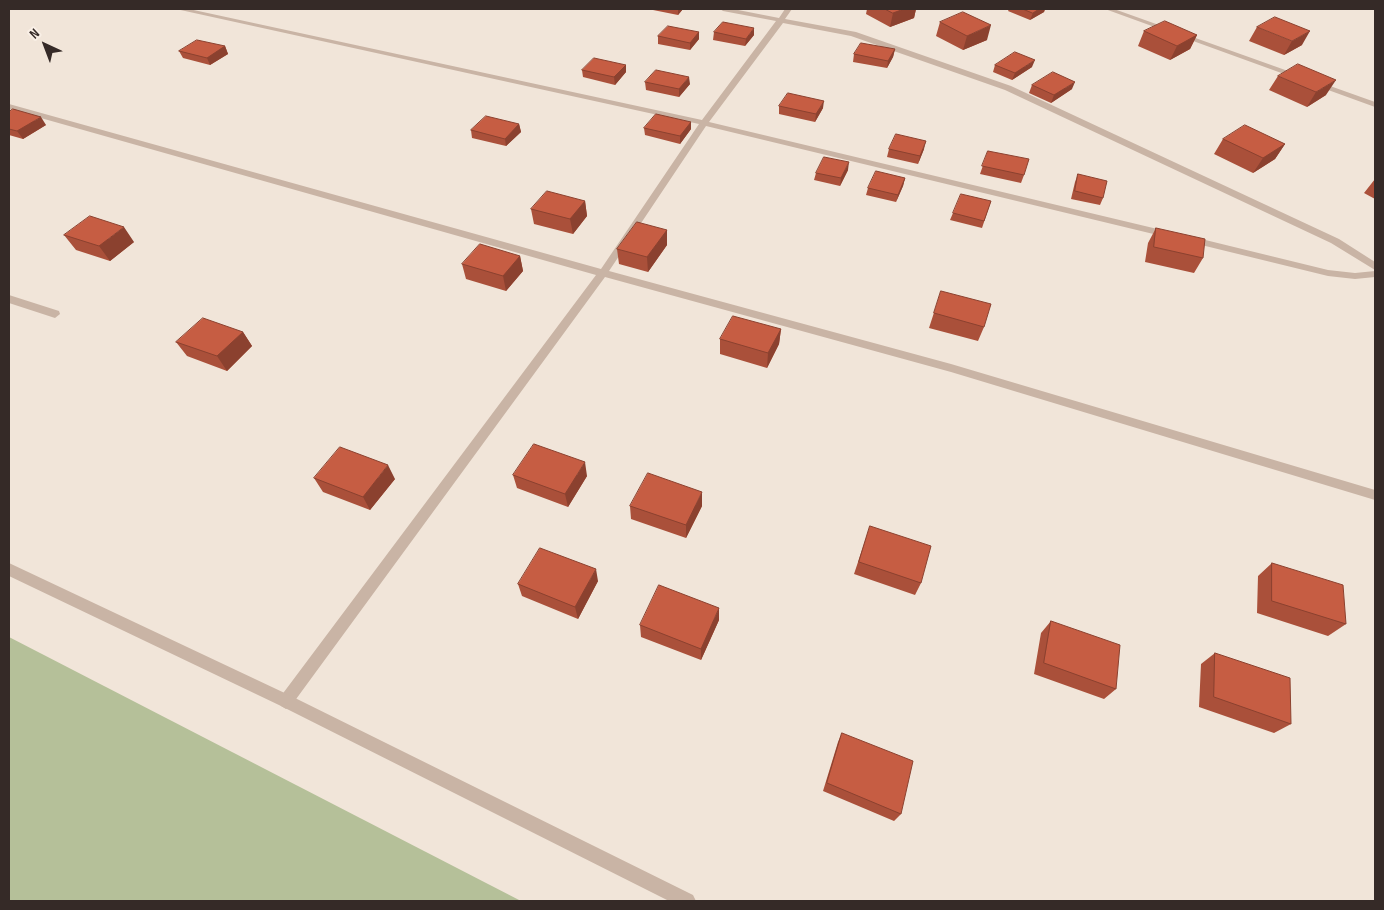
<!DOCTYPE html>
<html>
<head>
<meta charset="utf-8">
<style>
  body { margin:0 }
  #map { position:relative; width:1384px; height:910px; overflow:hidden; background:#f1e5d9; font-family:"Sofia Sans Condensed",sans-serif }
  canvas { display:block }
  .frame { position:absolute; inset:0; border:10px solid #352a27; pointer-events:none }
  .north { position:absolute; left:20px; top:20px; width:50px; height:50px; -webkit-text-stroke:4px #f9efe6; paint-order:stroke; rotate:317deg; font-size:14px; font-weight:700; line-height:20px; text-align:center; color:#352a27 }
  .north::after { content:''; display:block; margin:auto; width:18px; height:22px; background:#352a27; clip-path:polygon(50% 0,100% 100%,50% 72%,0 100%) }
</style>
</head>
<body>
<div id="map">
<canvas width="1384" height="910"></canvas>
<div class="frame"></div>
<div class="north">N</div>
</div>
<script>
const context = document.querySelector('canvas').getContext('2d');
context.lineJoin = 'round';
function fillPath(path, color) { context.fillStyle = color; context.fill(path, 'evenodd'); }
function strokePath(path, color, width, dash) { context.strokeStyle = color; context.lineWidth = width; context.lineCap = dash ? 'butt' : 'round'; context.setLineDash(dash || []); context.stroke(path); }
const green = new Path2D(`
  M9,637L521,901H9Z`);
const service = new Path2D(`
  M9,295L59,311L60,314L55,318L9,303Z`);
const minor = new Path2D(`
  M176,9H189L702,120L776,21L723,11L720,9H733L779,18L785,9H792L785,19L856,32L1011,86L1339,239L1375,262V270L1331,243L1005,90L851,36L783,23L709,122L1170,232L1175,235L1170,238L706,126L609,271L951,364L1375,490V500L951,372L605,277L291,706L286,709L281,706L278,701L281,696L596,275L9,109V104L601,269L699,124Z
  M1105,9H1114L1375,102V107Z
  M1189,236L1328,270L1355,273L1375,271V277L1355,279L1328,276L1185,241V237Z`);
const tertiary = new Path2D(`
  M9,563L291,696L693,895L696,901H669L281,706L9,576Z`);
const wall = new Path2D(`
  M648,9H683L678,15Z
  M867,9H916L914,18L890,27L866,14Z
  M1009,9H1045L1044,12L1030,20L1008,11Z
  M940,22L987,40L963,50L936,36Z
  M1257,27L1302,45L1284,55L1249,41Z
  M1144,31L1197,35L1190,49L1170,60L1138,46Z
  M699,32V39L690,50L658,44V36Z
  M714,32L754,35L745,46L713,40Z
  M225,46L228,54L210,65L183,58L179,51Z
  M895,49L893,57L887,68L853,62L854,54Z
  M995,65L1032,67L1012,80L993,72Z
  M582,70L626,72L615,85L583,77Z
  M1278,76L1326,95L1307,107L1269,90Z
  M645,82L690,84L679,97L646,90Z
  M1032,85L1072,89L1051,103L1029,93Z
  M779,106L823,108L815,122L779,114Z
  M9,112L46,125L23,139L9,135Z
  M691,122V129L680,144L645,135L644,128Z
  M519,124L521,132L506,146L472,138L471,130Z
  M1223,139L1285,144L1275,159L1253,173L1214,154Z
  M889,149H924L918,164L887,157Z
  M988,151L1024,175L1021,183L980,174Z
  M848,170L840,186L814,180L816,173Z
  M1078,174L1103,198L1100,205L1071,199L1075,182Z
  M905,178L903,186L896,202L866,195L868,188Z
  M1375,179V199L1364,193Z
  M585,201L587,216L573,234L534,224L531,209Z
  M991,201L982,228L950,220L953,213Z
  M1156,228L1203,258L1194,273L1145,262L1148,243Z
  M667,230V245L648,272L619,264L617,249Z
  M64,235L134,242L110,261L76,250Z
  M520,256L523,271L506,291L466,279L462,264Z
  M941,291L984,327L978,341L929,328Z
  M781,329L779,344L767,368L720,354V339Z
  M243,332L252,346L227,371L187,356L176,342Z
  M513,475L587,476L568,507L517,488Z
  M314,478L395,479L370,510L323,492Z
  M630,506H702L686,538L631,519Z
  M870,526L921,583L915,595L854,574Z
  M1272,563L1346,624L1328,636L1257,613L1258,576Z
  M598,581L578,619L522,596L518,584Z
  M719,620L701,660L641,637L640,625Z
  M1051,621L1116,689L1104,699L1034,674L1041,633Z
  M1215,653L1291,724L1274,733L1199,707L1201,664Z
  M842,733L901,814L894,821L823,791L838,742Z`);
const shadedWall = new Path2D(`
  M678,9H683L678,15Z
  M904,9H916L914,18L890,27L893,13Z
  M1039,9H1045L1044,12L1030,20L1033,13Z
  M991,25L987,40L963,50L967,36Z
  M754,28V35L745,46L746,39Z
  M1310,31L1302,45L1284,55L1292,41Z
  M699,32V39L690,50V43Z
  M1197,35L1190,49L1170,60L1177,46Z
  M225,46L228,54L210,65L207,58Z
  M895,49L893,57L887,68L888,61Z
  M1035,60L1032,67L1012,80L1015,73Z
  M626,65V72L615,85L614,77Z
  M689,77L690,84L679,97V89Z
  M1336,80L1326,95L1307,107L1316,92Z
  M1075,82L1072,89L1051,103L1054,95Z
  M824,101L823,108L815,122L816,114Z
  M41,117L46,125L23,139L17,131Z
  M691,122V129L680,144V136Z
  M519,124L521,132L506,146L505,139Z
  M926,141L924,149L918,164L920,156Z
  M1285,144L1275,159L1253,173L1263,158Z
  M849,162L848,170L840,186L841,178Z
  M905,178L903,186L896,202L898,195Z
  M585,201L587,216L573,234L570,219Z
  M124,227L134,242L110,261L99,246Z
  M667,230V245L648,272L647,257Z
  M520,256L523,271L506,291L503,276Z
  M781,329L779,344L767,368L768,353Z
  M243,332L252,346L227,371L217,356Z
  M585,462L587,476L568,507L565,494Z
  M388,465L395,479L370,510L363,497Z
  M702,492V506L686,538V525Z
  M596,569L598,581L578,619L575,607Z
  M719,608V620L701,660V649Z`);
const building = new Path2D(`
  M885,9H904L893,13Z
  M1023,9H1039L1033,13Z
  M963,12L991,25L967,36L940,22Z
  M1275,17L1310,31L1292,41L1257,27Z
  M1165,21L1197,35L1177,46L1144,31Z
  M723,22L754,28L746,39L714,32Z
  M668,26L699,32L690,43L658,36Z
  M197,40L225,46L207,58L179,51Z
  M861,43L895,49L888,61L854,54Z
  M1015,52L1035,60L1015,73L995,65Z
  M594,58L626,65L614,77L582,70Z
  M1298,64L1336,80L1316,92L1278,76Z
  M656,70L689,77L679,89L645,82Z
  M1053,72L1075,82L1054,95L1032,85Z
  M788,93L824,101L816,114L779,106Z
  M13,109L41,117L17,131L9,129V112Z
  M656,114L691,122L680,136L644,128Z
  M486,116L519,124L505,139L471,130Z
  M1245,125L1285,144L1263,158L1223,139Z
  M896,134L926,141L920,156L889,149Z
  M988,151L1029,159L1024,175L982,166Z
  M824,157L849,162L841,178L816,173Z
  M876,171L905,178L898,195L868,188Z
  M1078,174L1107,181L1103,198L1075,191Z
  M547,191L585,201L570,219L531,209Z
  M961,194L991,201L984,221L953,213Z
  M90,216L124,227L99,246L64,235Z
  M637,222L667,230L647,257L617,249Z
  M1156,228L1205,239L1203,258L1154,247Z
  M480,244L520,256L503,276L462,264Z
  M941,291L991,304L984,327L934,313Z
  M733,316L781,329L768,353L720,339Z
  M203,318L243,332L217,356L176,342Z
  M534,444L585,462L565,494L513,475Z
  M340,447L388,465L363,497L314,478Z
  M648,473L702,492L686,525L630,506Z
  M870,526L931,546L921,583L859,562Z
  M540,548L596,569L575,607L518,584Z
  M1272,563L1343,585L1346,624L1272,601Z
  M659,585L719,608L701,649L640,625Z
  M1051,621L1120,645L1116,689L1044,663Z
  M1215,653L1290,678L1291,724L1214,697Z
  M842,733L913,761L901,814L827,783Z`);
fillPath(green, '#b5c099');
fillPath(service, '#c9b4a5');
fillPath(minor, '#c9b4a5');
fillPath(tertiary, '#c9b4a5');
fillPath(wall, '#aa503a');
fillPath(shadedWall, '#8b412f');
fillPath(building, '#c65d43');
strokePath(building, '#8b412f', 1);
</script>
</body>
</html>
